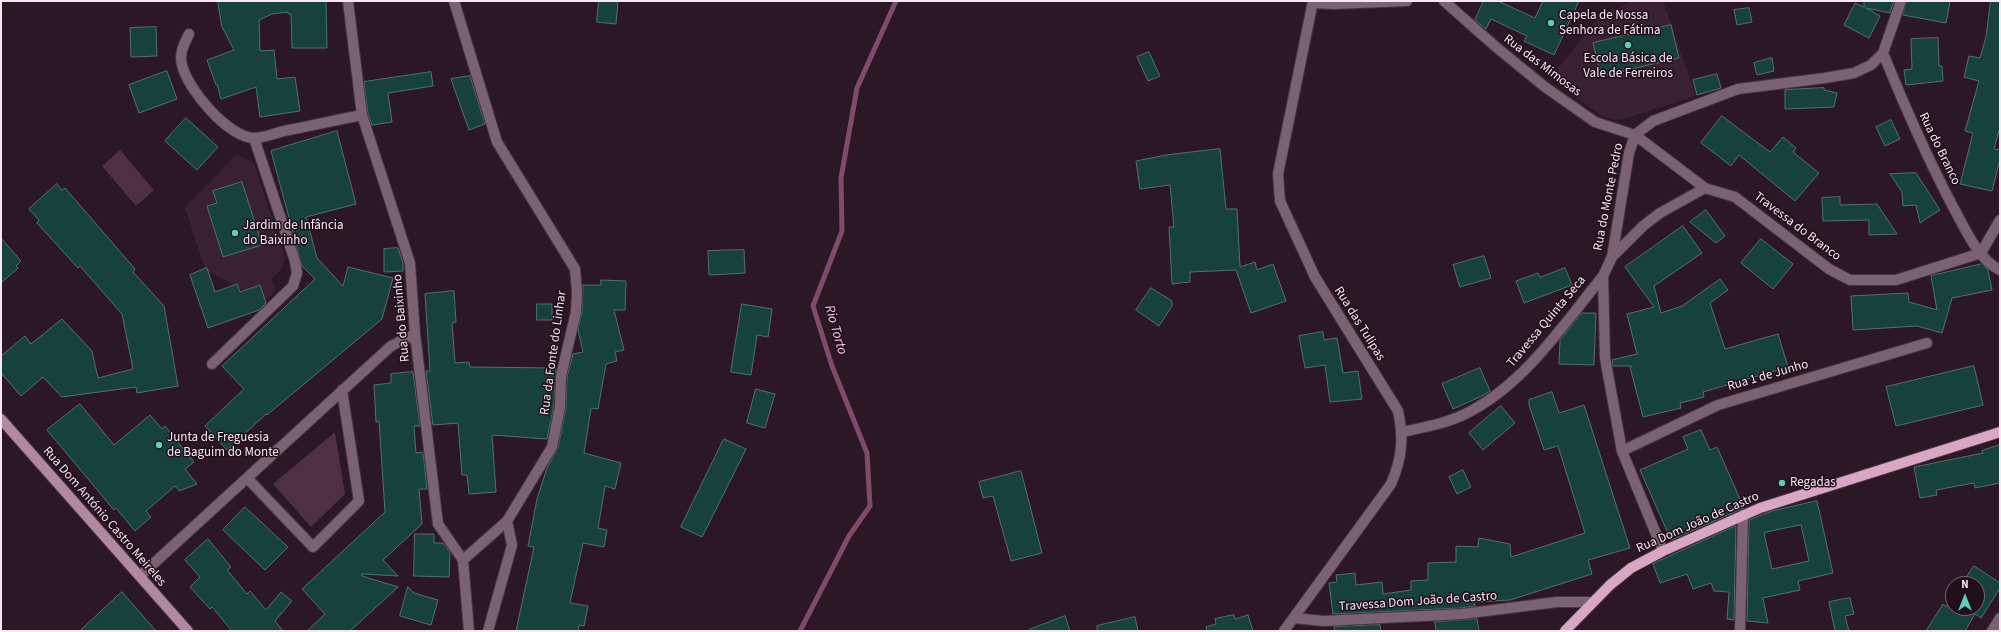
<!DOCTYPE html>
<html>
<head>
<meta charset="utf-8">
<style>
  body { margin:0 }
  #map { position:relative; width:2001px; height:632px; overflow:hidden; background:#2b1824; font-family:"Source Sans 3",sans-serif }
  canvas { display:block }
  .frame { position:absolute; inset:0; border:2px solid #f6e8f0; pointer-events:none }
  .north { position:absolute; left:1945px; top:576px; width:40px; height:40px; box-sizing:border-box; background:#210f1a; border:1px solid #766670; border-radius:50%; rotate:0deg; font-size:11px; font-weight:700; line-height:16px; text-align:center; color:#f6e8f0 }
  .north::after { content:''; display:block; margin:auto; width:14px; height:18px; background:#5bcebc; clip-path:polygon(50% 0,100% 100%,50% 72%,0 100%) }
</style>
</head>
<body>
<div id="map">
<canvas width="2001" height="632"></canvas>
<div class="frame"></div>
<div class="north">N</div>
</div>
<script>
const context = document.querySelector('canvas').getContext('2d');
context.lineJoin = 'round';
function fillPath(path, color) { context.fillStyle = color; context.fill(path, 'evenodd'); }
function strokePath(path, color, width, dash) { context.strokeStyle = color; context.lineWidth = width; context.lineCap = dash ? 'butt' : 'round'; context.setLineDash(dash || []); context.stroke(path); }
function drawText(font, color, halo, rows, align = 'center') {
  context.font = font + ' "Source Sans 3",sans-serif'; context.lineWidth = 3; context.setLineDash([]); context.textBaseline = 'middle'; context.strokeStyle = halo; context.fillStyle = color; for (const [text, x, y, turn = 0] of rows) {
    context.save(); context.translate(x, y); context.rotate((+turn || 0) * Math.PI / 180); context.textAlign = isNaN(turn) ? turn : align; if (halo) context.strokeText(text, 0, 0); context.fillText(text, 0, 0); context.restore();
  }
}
const built = new Path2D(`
  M1631,1H1663L1696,96L1623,119L1613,120L1600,115L1551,78L1603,11L1619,8Z
  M237,154L254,163L285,259L281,270L271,279L274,283L275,289L272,295L263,301L205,269L185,207Z`);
const green = new Path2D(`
  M120,150L154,190L136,206L102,166Z
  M335,432L345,494L311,527L273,484Z`);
const stream = new Path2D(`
  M800,631L849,536L870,506L867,453L832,366L813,306L842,231L841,178L857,88L896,1`);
const building = new Path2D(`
  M218,1H326L327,48H292L291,14H288V12L272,14L259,20L260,51L274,50L277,79L295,77L300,111L260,117L256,87L221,99L217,84L216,85L207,60L234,50L222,27Z
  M599,1H618L616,24L597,22Z
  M1484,1H1498L1535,18L1543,1H1579L1554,55L1524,41L1527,36L1491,19L1486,29L1475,20Z
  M1864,1H1894L1890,13L1866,8L1880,16L1869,38L1844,25L1855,3L1864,7Z
  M1907,1H1950L1946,23L1903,15Z
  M1991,1H2000V127L1994,149L2000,150V159L1992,191L1960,184L1973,133L1965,131L1979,81L1964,77L1969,56L1980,58L1986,37Z
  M1749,8L1752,22L1737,25L1734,10Z
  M1671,25L1679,58L1601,76L1593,43Z
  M156,27L157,56L131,57L130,28Z
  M1938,38L1939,66H1942L1943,81L1906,85L1904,70L1912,69L1911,39Z
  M1149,52L1160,76L1148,81L1137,57Z
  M1772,58L1774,71L1757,75L1754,63Z
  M167,71L177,99L139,113L129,85Z
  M431,72L433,86L388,93L392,122L372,125L368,114L364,82Z
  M1717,74L1721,88L1697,95L1693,80Z
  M470,76L485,124L469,130L451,79Z
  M1824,88V90L1837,93L1834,107L1785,109V90Z
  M1722,116L1770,152L1783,137L1796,148L1793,152L1819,173L1795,201L1739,155L1731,166L1701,143Z
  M186,118L218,147L197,170L165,141Z
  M1891,120L1900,139L1885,146L1876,127Z
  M337,131L356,204L306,217L317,258L343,286L348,267L393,278L382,319L267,415L266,414L227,450L205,426L244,389L222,366L315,279L302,266L271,151Z
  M1220,149L1226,209H1237L1240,267L1255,262L1257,270L1273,264L1286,301L1251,313L1236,270L1190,272V282L1172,284L1169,227H1174L1170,185L1140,189L1136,161L1166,155Z
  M1916,173L1940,210L1920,223L1916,205L1903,206L1902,192L1890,174Z
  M242,182L262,245L223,257L207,206L217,203L213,191Z
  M57,184L62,190L65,188L135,269L133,272L164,306L178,386L137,393L136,387L62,397L43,377L21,396L1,373V356L25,336L31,344L62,319L92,351L98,378L133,369L122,314L80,266L78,268L37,223L39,220L29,209Z
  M1840,197V205L1877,204L1897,234L1869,235V220L1823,221L1822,198Z
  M1706,210L1725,236L1716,243L1690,222Z
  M1683,226L1702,253L1654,286L1661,313L1682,306L1720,279L1728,290L1710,303L1725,349L1778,334L1788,367L1703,392L1704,397L1680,403L1681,408L1643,417L1630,367L1632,366H1613L1612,360L1637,354L1627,314L1654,307L1625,267Z
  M1,238L21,261L16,266L18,268L1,283Z
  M1761,239L1793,264L1773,289L1741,263Z
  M398,248L403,263V271L384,272V249Z
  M744,250L745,273L709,275L708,251Z
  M1484,256L1491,278L1460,287L1453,265Z
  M1982,264L1988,270L1992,290L1952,298L1942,333L1917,326L1853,330L1851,296L1908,293L1909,302L1937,310L1931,276Z
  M207,268L215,292L237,284L240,292L260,285L266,303L259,310L208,328L190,275Z
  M1565,268L1572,285L1524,303L1516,281L1538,273L1540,277Z
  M601,280L626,281L625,310H614L624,350L615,352L617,361L606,364L598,409L591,408L584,453L621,463L615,489L605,486L598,528L607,530L604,547L583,543L570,603L588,606L584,626L579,625L578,631H516L534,547L528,546L537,499L547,468L558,448L566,408L567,377L573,354L583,352L578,330L582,312L583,285H601Z
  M1151,288L1172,301V306L1159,326L1136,310Z
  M454,291L456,322L452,323L455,363L469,362L470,367L556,368L554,406L547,439L492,435L496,492L469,494L467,475H462L458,423L433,425L426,371H430L425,294Z
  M537,304H552V320H537Z
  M742,304L772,309L768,337L757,335L751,375L731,372Z
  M1582,313H1596L1594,365L1559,364L1560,341Z
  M1323,332L1324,340L1337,338L1343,373L1358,371L1362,399L1330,402L1325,365L1305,368L1299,336Z
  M1974,366L1983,405L1896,426L1886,387Z
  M1480,368L1490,391L1482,396L1453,409L1442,384Z
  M413,372L420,426H414L416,453L423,452L427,489H419L422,524L383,560L398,576L362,574V576L398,587L350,631H307L325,614L302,589L385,512L379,421L376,422L374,385L391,383V374Z
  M756,389L775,394L765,428L747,423Z
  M1552,392L1559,413L1584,405L1630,548L1588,560L1592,574L1510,600L1474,602L1475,606L1461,608L1333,614L1329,583L1337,582L1336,575L1355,573L1356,585L1382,582L1383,594L1411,590V581L1428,580V563L1456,562V546L1478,547L1479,538L1510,544L1511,557L1585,533L1558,446L1544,450L1529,405V400Z
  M80,404L114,445L150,415L162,429L165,426L194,462L185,469L197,484L179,491L175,486L146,511L151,517L135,531L116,508L114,510L47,430Z
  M1501,406L1515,423L1483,450L1469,433Z
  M1701,430L1710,450L1717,447L1744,508L1671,540L1640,470L1688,449L1683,437Z
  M724,439L746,449L702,537L681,527Z
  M2000,445V483L1975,488L1974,483L1936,490L1937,495L1920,498L1914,467L1983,453L1982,451Z
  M1463,470L1471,487L1457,494L1449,477Z
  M1021,471L1042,553L1011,561L993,496L983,498L979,482Z
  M1817,501L1833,573L1798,581L1800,590L1763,598L1768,623L1747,621L1749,520L1772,511ZM1801,525L1809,561L1772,569L1764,533Z
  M245,507L288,547L265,570L223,530Z
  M1736,526L1734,620L1727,619L1729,592L1714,591L1711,583L1693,589L1687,574L1660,583L1653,564Z
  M415,534H434V543H443L450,552L449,577L414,576Z
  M208,539L231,567L227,570L247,594L250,591L266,610L281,592L292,601L275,621L283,631H232L212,607L210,609L190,587L200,577L185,560Z
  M1974,566L2000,583V588L1981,618L1975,614L1965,631H1926L1943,604L1947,607L1953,598V608H1977V584H1962Z
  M408,587L414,593L438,600L431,625L400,616Z
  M122,592L156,631H80Z
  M1850,598L1854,614L1845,616L1849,631H1835L1829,602Z
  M1234,615L1235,619L1248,615L1253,631H1207L1206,627L1216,624L1215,619Z
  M1065,616L1070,631H1029V630Z
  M1135,617L1138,631H1097V626Z
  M1477,619L1479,631H1436L1435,622Z
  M1380,625L1381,631H1335L1334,627Z`);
const street = new Path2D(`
  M348,1L362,115L410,263L415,334L438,524L463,560L469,631
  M454,1L497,142L575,269L577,292L576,312L561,376L560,407L552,447L507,521L463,560
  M1444,1L1496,47L1545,87L1595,122L1635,135L1705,188L1735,197L1829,269L1850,280H1896L1981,253
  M1313,3L1334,4L1407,1
  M189,34C184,44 179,53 182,65C188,90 228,137 254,138C264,138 275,133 284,131C310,126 336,120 362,115
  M1883,53C1904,105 1926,155 1952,205C1964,226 1977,259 2000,270
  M1981,253L2000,220
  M1612,257L1643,226L1660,213L1705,188
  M212,364L293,286L297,273L295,261L254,138
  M1402,432C1425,427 1449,423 1469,412C1525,383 1564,324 1603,276
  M1622,451L1718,405L1927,343
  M248,479L313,547L359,501L342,390
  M1663,551L1622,451L1605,358L1603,276L1612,257L1629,153L1635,135L1653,121L1738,89L1825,78L1854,73L1871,65L1883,53L1901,1
  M140,576L391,346L415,334
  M1294,618L1323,621L1462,614L1557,602H1592
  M488,631L512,545L507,521
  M1284,631L1391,484C1402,458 1404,439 1398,411L1315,277L1280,201L1278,174L1313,1
  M1740,631L1743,515
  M1992,631L2000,618`);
const secondary = new Path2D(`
  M1,419L188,631`);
const primary = new Path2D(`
  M1565,631L1610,585L1631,568L1663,551L1760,508L2000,432`);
const markers = [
  [1551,23,4,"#5bcebc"],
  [1628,45,4,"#5bcebc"],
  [235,233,4,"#5bcebc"],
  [159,445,4,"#5bcebc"],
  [1782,483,4,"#5bcebc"]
];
const poiNames = [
  ["Capela de Nossa",1559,16],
  ["Senhora de Fátima",1559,31],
  ["Escola Básica de",1628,59,"center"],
  ["Vale de Ferreiros",1628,74,"center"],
  ["Jardim de Infância",243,226],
  ["do Baixinho",243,241],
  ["Junta de Freguesia",167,438],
  ["de Baguim do Monte",167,453],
  ["Regadas",1790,483]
];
const streetNames = [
  ["Rua das Mimosas",1542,66,37],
  ["Rua do Branco",1939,149,64],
  ["Rua do Monte Pedro",1609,197,-79],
  ["Travessa do Branco",1797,227,37],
  ["Rua do Baixinho",402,318,-95],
  ["Travessa Quinta Seca",1547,322,-50],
  ["Rua das Tulipas",1359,324,58],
  ["Rua da Fonte do Linhar",554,353,-82],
  ["Rua 1 de Junho",1768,376,-16],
  ["Rua Dom António Castro Meireles",104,517,49],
  ["Rua Dom João de Castro",1698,523,-24],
  ["Travessa Dom João de Castro",1418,602,-4]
];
const waterNames = [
  ["Rio Torto",835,330,74]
];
fillPath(built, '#3a2131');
fillPath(green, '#4e3042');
strokePath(stream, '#7f4a6b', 5);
fillPath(building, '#16423b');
strokePath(building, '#52716b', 1);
strokePath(street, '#473541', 12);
strokePath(secondary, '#473541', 12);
strokePath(primary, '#473541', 12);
strokePath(street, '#7b6271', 10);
strokePath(secondary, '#b089a0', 10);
strokePath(primary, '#d9a6c4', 10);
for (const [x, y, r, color] of markers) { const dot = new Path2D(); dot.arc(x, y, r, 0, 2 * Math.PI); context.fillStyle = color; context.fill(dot); strokePath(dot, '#210f1a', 1.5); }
drawText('13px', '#f6e8f0', '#210f1a', poiNames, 'left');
drawText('13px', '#f6e8f0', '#210f1a', streetNames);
drawText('italic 14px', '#f9c7e4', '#210f1a', waterNames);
</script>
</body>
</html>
